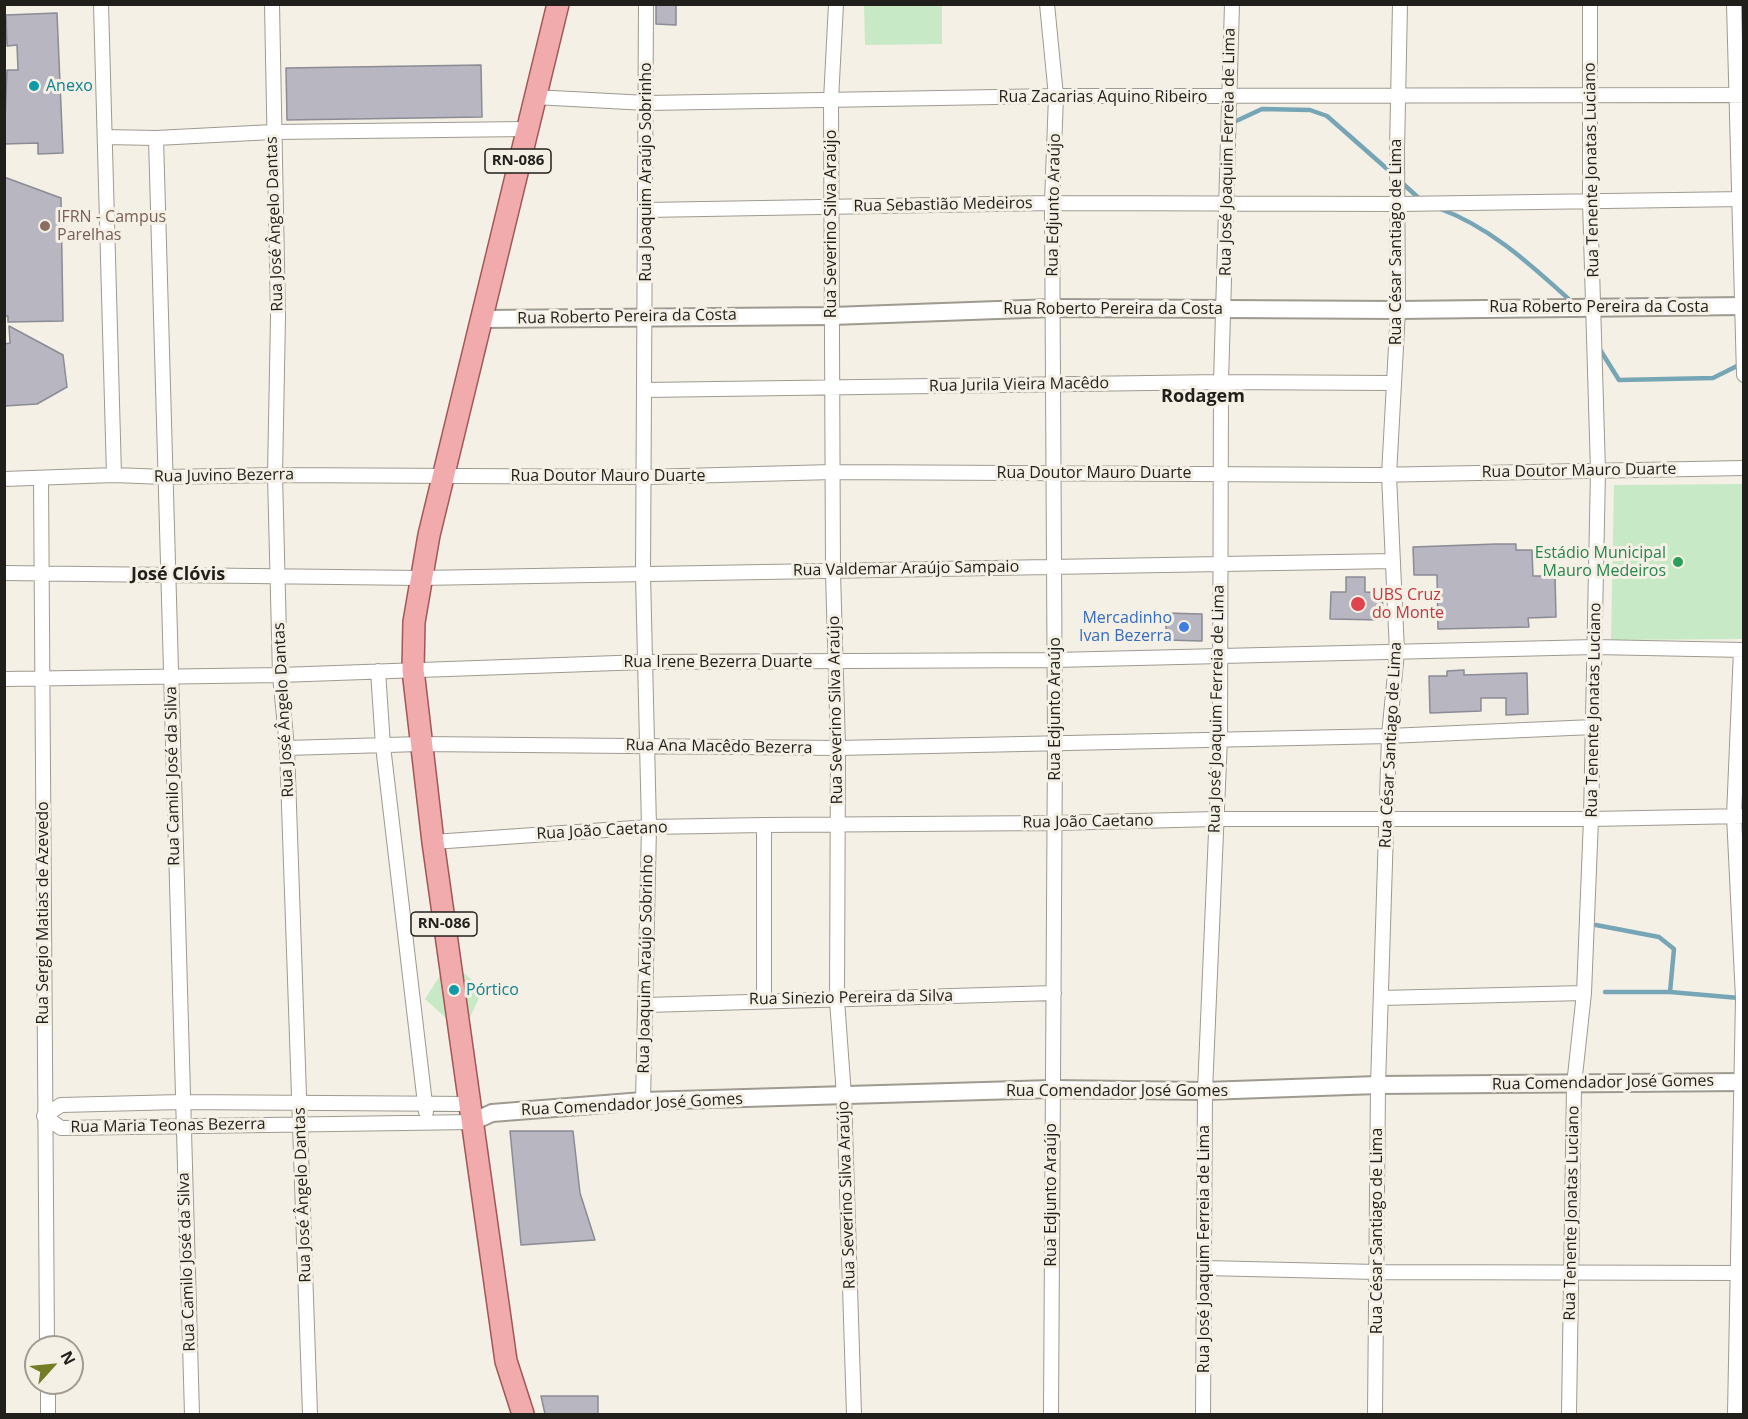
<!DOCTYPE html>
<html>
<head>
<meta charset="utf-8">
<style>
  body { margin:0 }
  #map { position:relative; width:1748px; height:1419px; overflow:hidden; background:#f5f0e5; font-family:"Open Sans",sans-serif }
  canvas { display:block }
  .frame { position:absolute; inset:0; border:6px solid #211f1b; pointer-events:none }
  .north { position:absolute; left:24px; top:1335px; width:60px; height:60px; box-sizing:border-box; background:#f5f0e5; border:2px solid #a09c94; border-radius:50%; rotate:63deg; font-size:16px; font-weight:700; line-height:24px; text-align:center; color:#211f1b }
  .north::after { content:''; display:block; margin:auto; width:21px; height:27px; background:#757c26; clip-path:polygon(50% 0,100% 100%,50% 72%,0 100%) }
</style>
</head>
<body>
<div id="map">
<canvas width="1748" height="1419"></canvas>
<div class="frame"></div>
<div class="north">N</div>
</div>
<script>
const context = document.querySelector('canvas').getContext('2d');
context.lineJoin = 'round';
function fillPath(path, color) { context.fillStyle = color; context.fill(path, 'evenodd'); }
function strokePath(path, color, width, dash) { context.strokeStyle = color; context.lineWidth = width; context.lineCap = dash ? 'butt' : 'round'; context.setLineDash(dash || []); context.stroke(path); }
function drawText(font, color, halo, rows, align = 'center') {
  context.font = font + ' "Open Sans",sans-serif'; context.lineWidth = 6; context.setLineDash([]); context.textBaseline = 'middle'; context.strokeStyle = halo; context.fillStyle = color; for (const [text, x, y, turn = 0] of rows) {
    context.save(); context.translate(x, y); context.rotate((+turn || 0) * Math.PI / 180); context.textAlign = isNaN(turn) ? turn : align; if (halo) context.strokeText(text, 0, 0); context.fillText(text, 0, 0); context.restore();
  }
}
const green = new Path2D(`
  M864,5H942V44L865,45Z
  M1743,484V639L1611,640L1614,485Z
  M463,972L483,990L470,1017L447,1019L425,999L441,974Z`);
const stream = new Path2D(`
  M1234,122L1262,109L1310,110L1327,116L1394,175
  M1400,181L1422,201
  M1438,208C1491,227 1532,266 1572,302
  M1599,348L1619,380L1713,378L1741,364
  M1596,925L1659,937L1674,949L1670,992L1739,998
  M1605,992H1670`);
const building = new Path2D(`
  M656,4H676V25L656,24Z
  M57,13L63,153L38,154V143L4,144L7,70H18L17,45L7,46L6,15Z
  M481,65L482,117L287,120L286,68Z
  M4,177L61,198L63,321L8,322V316H4Z
  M9,326L63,355L67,387L37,404L4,406V344L10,343Z
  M1496,544H1516V550H1532L1533,576H1555L1556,617L1528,618L1529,627L1438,629L1437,575H1414L1413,547Z
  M1346,577H1365V592L1383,593L1382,620L1330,619L1331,592H1346Z
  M1166,613L1202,614V641L1166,640Z
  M1464,670V675L1527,673L1528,714L1506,715V698H1481V711L1430,713L1429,676H1447V671Z
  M510,1131H573L580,1193L595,1240L521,1245Z
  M541,1396H598V1414H545Z`);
const minor = new Path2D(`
  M101,4L114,475
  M272,4L278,317L275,475L280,675L287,748L310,1414
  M836,4L831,100L833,572L838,748L837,1000L844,1096L854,1414
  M1047,4L1056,96L1052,203L1055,742L1051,1414
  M1734,4L1744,375
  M534,97L647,103L1056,96L1744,95
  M105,137L156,138L273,132L526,129
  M156,138L192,1414
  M646,210L1052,203L1398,204L1744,199
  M645,390L1221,382L1393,383
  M4,479L114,475L165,477L275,475L645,477L833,472L1372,475L1744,468
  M41,479L47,1347
  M4,573L420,578L1393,561
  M378,671L383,746L426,1112
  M4,679L280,675L645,662L1055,660L1595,647L1744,650
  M287,748L420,744L838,748L1389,736L1593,727
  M433,842L649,827L764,825L1055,823L1216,819H1591L1744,816
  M1381,998L1584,993
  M764,1000V825
  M647,1005L1054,993
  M643,1101L649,827L643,575L646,4
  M470,1104L181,1102L61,1105L44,1116L61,1128L472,1122
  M1204,1268L1377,1272L1744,1273
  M48,1383V1414
  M1203,1414L1205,1091L1220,738L1221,382L1232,4
  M1375,1414L1378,1085L1389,736L1397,652L1389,475L1398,310L1397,150L1400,4
  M1569,1414L1574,1085L1584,993L1591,819L1598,471L1590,202V4
  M1735,1414L1743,998L1734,816L1741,650`);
const tertiary = new Path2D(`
  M482,319L832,316L1053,308L1398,310L1744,306
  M472,1122L492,1113L643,1101L1052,1089L1205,1091L1378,1085L1744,1082`);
const primary = new Path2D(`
  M523,1414L506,1361L433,842L413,670L414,622L429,535L558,4`);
const markers = [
  [34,86,6,"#0f9aa8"],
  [45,226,6,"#8d6e63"],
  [1678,562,6,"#2e9e5b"],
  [1358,604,8,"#e0444e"],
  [1184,627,6,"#3f7fe0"],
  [454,990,6,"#0f9aa8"]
];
const shields = [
  [518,161,66],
  [444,924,66]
];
const shieldNames = [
  ["RN-086",518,161],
  ["RN-086",444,924]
];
const cultureNames = [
  ["Anexo",46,86],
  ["Pórtico",466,990]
];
const streetNames = [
  ["Rua Zacarias Aquino Ribeiro",1103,97],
  ["Rua José Joaquim Ferreia de Lima",1228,152,-89],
  ["Rua Tenente Jonatas Luciano",1592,170,-91],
  ["Rua Joaquim Araújo Sobrinho",646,172,-90],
  ["Rua Sebastião Medeiros",943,205,-1],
  ["Rua Edjunto Araújo",1054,205,-89],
  ["Rua José Ângelo Dantas",275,224,-92],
  ["Rua Severino Silva Araújo",831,224,-90],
  ["Rua César Santiago de Lima",1396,242,-90],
  ["Rua Roberto Pereira da Costa",1599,307],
  ["Rua Roberto Pereira da Costa",1113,309],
  ["Rua Roberto Pereira da Costa",627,317,-1],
  ["Rua Jurila Vieira Macêdo",1019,385,-1],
  ["Rua Doutor Mauro Duarte",1579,471,-1],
  ["Rua Doutor Mauro Duarte",1094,473],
  ["Rua Juvino Bezerra",224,476,-1],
  ["Rua Doutor Mauro Duarte",608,476],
  ["Rua Valdemar Araújo Sampaio",906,569,-1],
  ["Rua Irene Bezerra Duarte",718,662],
  ["Rua Edjunto Araújo",1055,709,-90],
  ["Rua José Joaquim Ferreia de Lima",1217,709,-89],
  ["Rua José Ângelo Dantas",284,710,-93],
  ["Rua Severino Silva Araújo",836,710,-91],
  ["Rua Tenente Jonatas Luciano",1594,710,-89],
  ["Rua César Santiago de Lima",1391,745,-87],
  ["Rua Ana Macêdo Bezerra",719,747,1],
  ["Rua Camilo José da Silva",173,776,-91],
  ["Rua João Caetano",1088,822,-1],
  ["Rua João Caetano",602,831,-3],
  ["Rua Sergio Matias de Azevedo",43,913,-90],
  ["Rua Joaquim Araújo Sobrinho",646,964,-89],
  ["Rua Sinezio Pereira da Silva",851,998,-1],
  ["Rua Comendador José Gomes",1603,1083,-1],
  ["Rua Comendador José Gomes",1117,1091],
  ["Rua Comendador José Gomes",632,1105,-3],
  ["Rua Maria Teonas Bezerra",168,1126,-1],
  ["Rua José Ângelo Dantas",303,1195,-92],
  ["Rua Severino Silva Araújo",847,1195,-92],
  ["Rua Edjunto Araújo",1051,1195,-90],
  ["Rua Tenente Jonatas Luciano",1572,1213,-89],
  ["Rua César Santiago de Lima",1377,1231,-90],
  ["Rua José Joaquim Ferreia de Lima",1204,1249,-90],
  ["Rua Camilo José da Silva",187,1262,-92]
];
const educationNames = [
  ["IFRN - Campus",57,217],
  ["Parelhas",57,235]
];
const leisureNames = [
  ["Estádio Municipal",1666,553],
  ["Mauro Medeiros",1666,571]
];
const healthNames = [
  ["UBS Cruz",1372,595],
  ["do Monte",1372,613]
];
const shopNames = [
  ["Mercadinho",1172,618],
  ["Ivan Bezerra",1172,636]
];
const neighbourhoodNames = [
  ["Rodagem",1203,397],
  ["José Clóvis",178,575]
];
fillPath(green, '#c7e9c6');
strokePath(stream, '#76a5b6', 4.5);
fillPath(building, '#b7b6c1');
strokePath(building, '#8b8b95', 1.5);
strokePath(minor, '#9e9a90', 16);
strokePath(tertiary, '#9e9a90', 20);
strokePath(primary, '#a25657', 24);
strokePath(minor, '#fff', 14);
strokePath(tertiary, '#fff', 16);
strokePath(primary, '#f1abad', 21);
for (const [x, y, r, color] of markers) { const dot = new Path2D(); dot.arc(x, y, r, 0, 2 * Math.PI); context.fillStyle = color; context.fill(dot); strokePath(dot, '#f5f0e5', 2); }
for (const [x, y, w] of shields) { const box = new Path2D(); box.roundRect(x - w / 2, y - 12, w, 24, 4.5); context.fillStyle = '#f5f0e5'; context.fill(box); strokePath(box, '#211f1b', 1.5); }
drawText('bold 15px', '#211f1b', null, shieldNames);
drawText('16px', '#0d838f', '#f5f0e5', cultureNames, 'left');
drawText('16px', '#211f1b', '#f5f0e5', streetNames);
drawText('16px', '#785e54', '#f5f0e5', educationNames, 'left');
drawText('16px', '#27864d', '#f5f0e5', leisureNames, 'right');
drawText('16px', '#be3a42', '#f5f0e5', healthNames, 'left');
drawText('16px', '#366cbe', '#f5f0e5', shopNames, 'right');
drawText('bold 18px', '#211f1b', '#f5f0e5', neighbourhoodNames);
</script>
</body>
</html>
